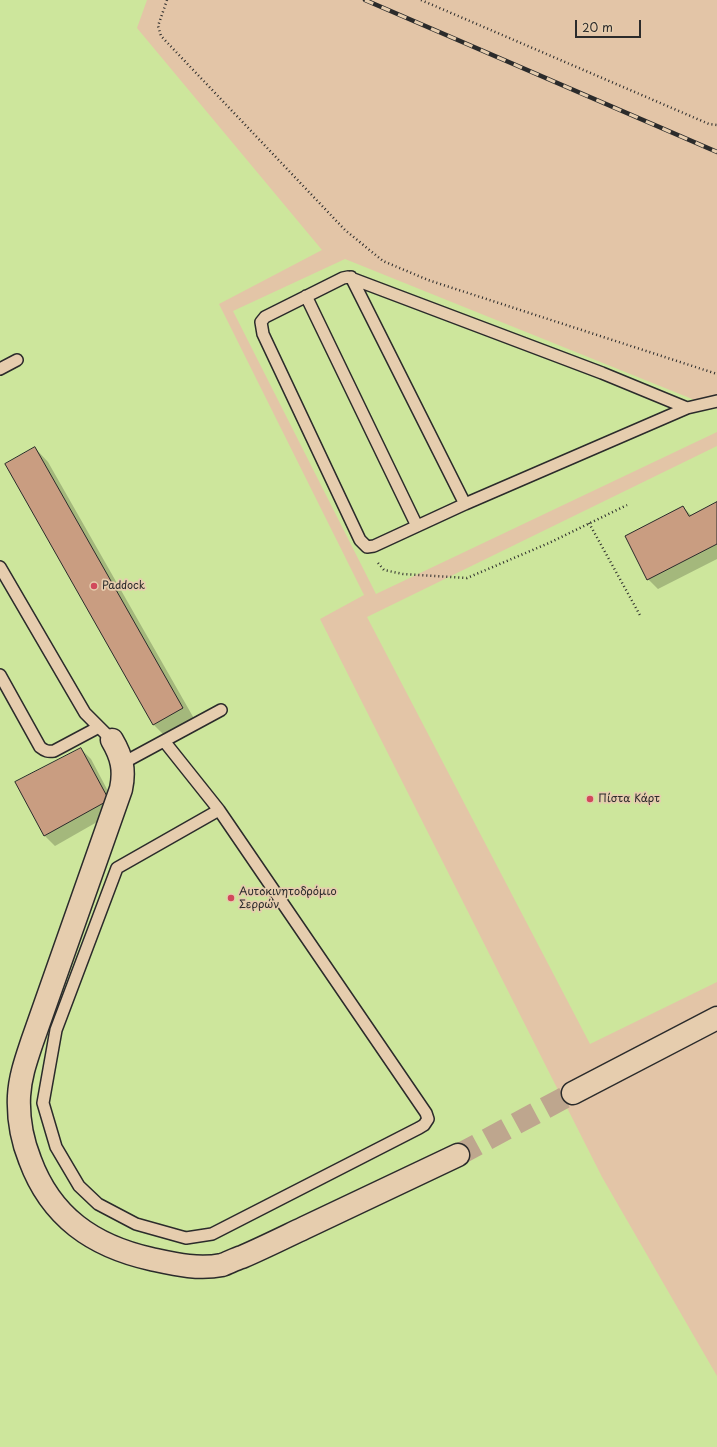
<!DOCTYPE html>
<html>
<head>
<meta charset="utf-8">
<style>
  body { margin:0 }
  #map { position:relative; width:717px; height:1447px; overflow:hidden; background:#e3c5a7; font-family:"Playpen Sans",sans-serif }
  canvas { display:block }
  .scale { position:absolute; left:575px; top:20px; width:66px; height:18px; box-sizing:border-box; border:2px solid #2b2b2b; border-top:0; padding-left:5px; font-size:12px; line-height:14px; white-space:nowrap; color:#2b2b2b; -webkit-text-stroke:3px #e6cdae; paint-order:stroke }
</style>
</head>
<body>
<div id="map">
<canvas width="717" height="1447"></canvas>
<div class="scale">20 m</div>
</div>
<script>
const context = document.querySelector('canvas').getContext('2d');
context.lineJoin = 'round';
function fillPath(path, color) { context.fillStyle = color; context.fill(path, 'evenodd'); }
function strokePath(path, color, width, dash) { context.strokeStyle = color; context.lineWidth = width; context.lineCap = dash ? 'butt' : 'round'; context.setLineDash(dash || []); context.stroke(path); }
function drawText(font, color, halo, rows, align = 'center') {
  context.font = font + ' "Playpen Sans",sans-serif'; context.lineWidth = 3.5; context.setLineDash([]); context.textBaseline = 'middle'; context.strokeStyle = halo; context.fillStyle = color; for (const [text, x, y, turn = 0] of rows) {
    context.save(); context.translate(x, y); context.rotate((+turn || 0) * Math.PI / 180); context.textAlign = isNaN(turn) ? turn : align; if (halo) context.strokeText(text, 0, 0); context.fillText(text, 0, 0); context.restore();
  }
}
const green = new Path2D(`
  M0,0H147L137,28L322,250L219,304L364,595L320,619L602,1177L717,1376V1447H0Z
  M345,259L717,409V432L376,594L233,311Z
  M717,446V982L590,1044L367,617Z`);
const shadow = new Path2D(`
  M35,448L48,462L196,722L167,738L154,725L6,465Z
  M717,503V559L658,589L648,579L683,507L692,516Z
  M81,749L91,759L118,810L55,846L44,835Z`);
const building = new Path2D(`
  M35,447L183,708L153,725L5,464Z
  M717,502V544L647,580L625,536L683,506L689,516Z
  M81,748L109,800L44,836L15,782Z`);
const streetTunnel = new Path2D(`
  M458,1155L573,1093`);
const path = new Path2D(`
  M167,0L158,26L161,36L345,230L383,261L428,280L717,374
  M421,0L709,124L717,125
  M589,523L641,617
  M378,563L384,570L403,574L467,578L549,543L627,505`);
const lane = new Path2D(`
  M351,277L465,504
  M306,296L417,526
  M0,369L17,360
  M687,408L602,373L348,277L343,278L265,317L261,322L263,334L360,540L367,547L374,546L465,504L687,408L717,401
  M0,567L85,713L112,740
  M0,675L40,747C45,751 48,752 54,751L99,727
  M164,741L219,810L426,1113L428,1119L424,1125L419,1128L212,1234L186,1238L136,1224L98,1204L79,1186L56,1147L43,1103L56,1030L117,868L219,810
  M123,763L221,710`);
const street = new Path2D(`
  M112,740C122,757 125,770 121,789L32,1042C26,1060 20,1077 19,1096C18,1118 22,1140 30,1160C51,1217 93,1246 151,1259C174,1264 198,1270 222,1265C228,1263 235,1259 242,1257C263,1248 283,1238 304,1228C355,1204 407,1179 458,1155
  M573,1093L717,1018`);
const rail = new Path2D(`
  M365,0L717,152`);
const markers = [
  [94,586,4,"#d1495b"],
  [590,799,4,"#d1495b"],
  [231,898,4,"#d1495b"]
];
const poiNames = [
  ["Paddock",102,586],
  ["Πίστα Κάρτ",598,799],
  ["Αυτοκινητοδρόμιο",239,892],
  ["Σερρών",239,905]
];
fillPath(green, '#cde69c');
fillPath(shadow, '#0003');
fillPath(building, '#c99d81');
strokePath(building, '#2b2b2b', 1);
strokePath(streetTunnel, '#bea68e', 22, [22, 11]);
strokePath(lane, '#2b2b2b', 14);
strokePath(street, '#2b2b2b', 25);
strokePath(path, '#2b2b2b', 2.5, [1, 3]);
strokePath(lane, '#e6cdae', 11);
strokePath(street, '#e6cdae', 22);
strokePath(rail, '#2b2b2b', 4.5);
strokePath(rail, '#e6cdae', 3, [9]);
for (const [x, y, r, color] of markers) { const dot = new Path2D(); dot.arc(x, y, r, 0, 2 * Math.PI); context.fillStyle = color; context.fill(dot); strokePath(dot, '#e6cdae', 1.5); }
drawText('11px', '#2b2b2b', '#e6cdae', poiNames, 'left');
</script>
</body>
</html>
